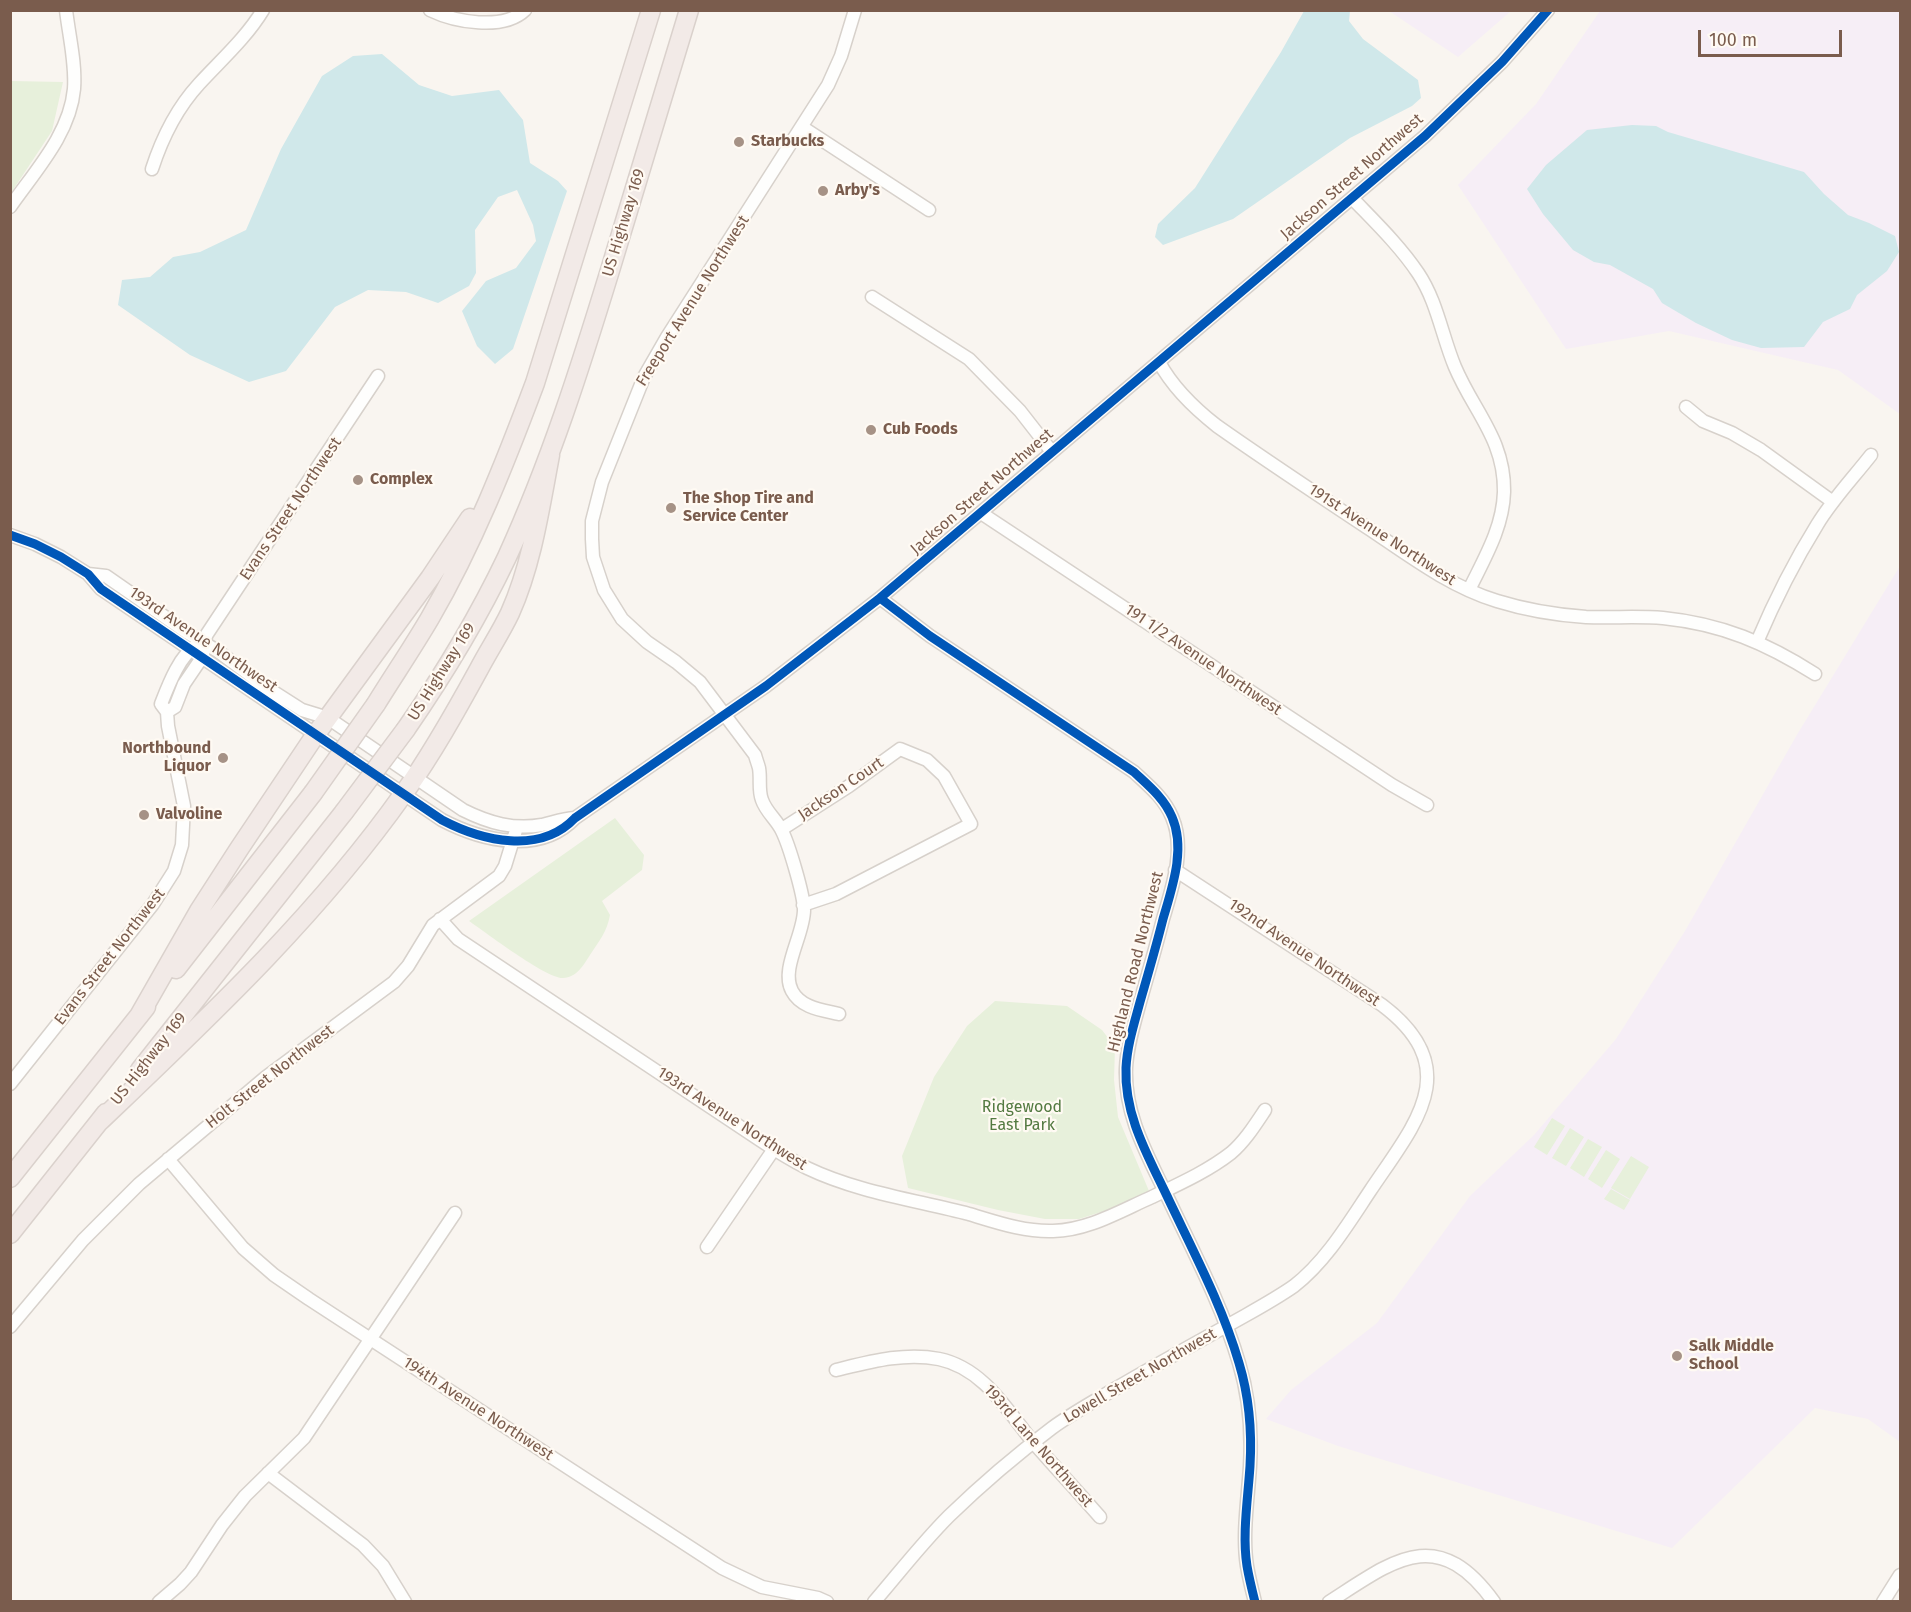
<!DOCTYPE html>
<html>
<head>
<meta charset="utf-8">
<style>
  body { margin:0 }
  #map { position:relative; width:1911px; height:1612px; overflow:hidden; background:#f9f5f0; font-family:"Fira Sans",sans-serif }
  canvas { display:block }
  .frame { position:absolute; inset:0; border:12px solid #7a5c4d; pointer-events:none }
  .scale { position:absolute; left:1698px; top:30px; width:144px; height:27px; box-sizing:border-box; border:3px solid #7a5c4d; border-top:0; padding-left:8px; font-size:18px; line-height:21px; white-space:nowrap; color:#7a5c4d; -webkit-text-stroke:4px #fffaf3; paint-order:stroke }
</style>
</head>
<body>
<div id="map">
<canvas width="1911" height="1612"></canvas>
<div class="frame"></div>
<div class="scale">100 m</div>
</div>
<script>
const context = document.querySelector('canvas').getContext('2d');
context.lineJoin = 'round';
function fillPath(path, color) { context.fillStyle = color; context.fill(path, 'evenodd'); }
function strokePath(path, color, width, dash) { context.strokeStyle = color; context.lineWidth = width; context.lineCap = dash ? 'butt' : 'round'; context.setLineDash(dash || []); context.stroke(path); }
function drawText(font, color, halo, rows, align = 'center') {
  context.font = font + ' "Fira Sans",sans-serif'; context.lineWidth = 4.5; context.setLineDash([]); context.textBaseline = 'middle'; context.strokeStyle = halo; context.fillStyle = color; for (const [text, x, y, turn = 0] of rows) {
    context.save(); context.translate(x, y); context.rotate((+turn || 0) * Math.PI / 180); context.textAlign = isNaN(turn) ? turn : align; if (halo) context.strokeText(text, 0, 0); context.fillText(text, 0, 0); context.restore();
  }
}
const education = new Path2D(`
  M1389,11H1511L1458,57Z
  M1600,11H1900V414L1838,370L1669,331L1566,349L1458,185L1536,104Z
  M1900,566V1442L1868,1419L1815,1408L1672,1548L1338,1446L1266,1419L1291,1390L1377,1323L1470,1196L1534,1135L1616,1039L1685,931L1798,733Z`);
const green = new Path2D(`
  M11,81L63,82L52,131L11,193Z
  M615,818L644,855L642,870L602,901L610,915C607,932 599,941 590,955C583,966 577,977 563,978C547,979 485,932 469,921Z
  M995,1001L1067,1006L1102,1030L1115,1047L1114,1080L1118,1117L1149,1191L1117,1207L1079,1219H1045L998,1210L908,1188L902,1156L934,1077L967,1026Z
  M1552,1118L1565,1126L1547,1155L1534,1147Z
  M1570,1128L1584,1137L1566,1166L1552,1158Z
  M1588,1139L1602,1147L1584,1177L1570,1168Z
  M1606,1150L1620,1159L1602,1188L1588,1179Z
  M1631,1156L1649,1167L1630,1199L1611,1188Z
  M1611,1189L1630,1200L1624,1210L1604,1199Z`);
const water = new Path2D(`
  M1304,11H1350L1349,21L1363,39L1418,80L1421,98L1412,106L1350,138L1233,219L1163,245L1155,237L1158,224L1195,188L1281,52Z
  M382,54L419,85L452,96L499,90L523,120L530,163L558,181L567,191L513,349L495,364L477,346L462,311L486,281L516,268L536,241L533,225L517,190L498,197L475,230L476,273L469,286L438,303L406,292L368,290L335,307L286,371L249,382L190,355L118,305L122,280L150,277L173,257L200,252L246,230L281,149L322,76L353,56Z
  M1632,125L1656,126L1668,132L1804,172L1824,194L1848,215L1869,223L1895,236L1899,252L1887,271L1857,295L1850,309L1823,322L1804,347L1761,348L1732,340L1696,323L1662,303L1653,289L1610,265L1594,262L1573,250L1543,214L1527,189L1546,165L1587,130Z`);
const minor = new Path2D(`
  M430,10C455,22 503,31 525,10
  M802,127L929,210
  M152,169C162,138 177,108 199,84C221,60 246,38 263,10
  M1352,198C1375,222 1400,246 1418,273C1437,301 1442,336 1455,367C1474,412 1505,440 1504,492C1503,528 1484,559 1469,590
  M10,207C35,171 70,134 74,89C76,63 69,36 66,10
  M872,297L969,359L1020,411L1052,452
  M1159,362C1173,388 1194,408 1217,426C1268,462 1320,496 1371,530C1411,557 1451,587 1497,601C1526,610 1556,615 1586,617C1612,618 1638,616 1663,618C1722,624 1766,643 1815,674
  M1686,407L1703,421L1732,433L1761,450L1833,502
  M981,513L1392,785L1427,805
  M10,535L35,544L61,557L88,574L101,589L442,820C482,841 540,855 575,818L766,686L880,598L1425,136L1502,62L1548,10
  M88,574L106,576L188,633L219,652L266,687L302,710L328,718L463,810C489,823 514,830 542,825C555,822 561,819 575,818
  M880,598L930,636L1134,772C1149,786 1164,798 1172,817C1186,849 1172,888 1163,919C1156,947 1148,974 1140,1002C1134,1024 1127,1046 1126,1068C1124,1115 1148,1156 1167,1196C1193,1251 1222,1305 1239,1363C1249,1396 1252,1432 1250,1466C1248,1498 1242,1535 1247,1566C1249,1578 1252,1590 1255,1602
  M1757,642C1774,602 1794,562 1817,525C1832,500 1853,478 1871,455
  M167,712L175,707L184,684L203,656L204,641L207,634L378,376
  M782,829L849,786L900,749L927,760L944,776L971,824L836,894L803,905
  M440,919L458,939L760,1140C775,1150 791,1160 807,1168C857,1192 915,1200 969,1214C996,1222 1024,1232 1053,1231C1089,1230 1120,1211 1152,1197C1179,1184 1208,1171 1231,1153C1245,1141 1255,1125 1265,1110
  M839,1014C822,1010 801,1008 792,991C780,969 804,935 804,910C804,895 789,845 782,831C777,820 766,812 762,800C758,790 761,779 759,768C758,764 756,759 755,755L700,682L676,662L647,642L622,619L604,590L593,557L592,539V521L602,482L644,377L667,337L828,85L841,56L855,10
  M10,1084L153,904L174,871L182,845L184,806L168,726L167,712L161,704C168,686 180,654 197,645
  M168,1159L243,1248L274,1275L309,1299L722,1568L762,1587L818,1598L827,1602
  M707,1247L774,1149
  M10,1327L83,1240L139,1184L266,1077L394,982L408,966L433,925L499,876L505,866L517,827
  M836,1370C869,1362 904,1352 939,1359C983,1368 1007,1410 1033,1442C1055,1467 1078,1492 1100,1517
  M268,1473L363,1545L383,1566L405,1602
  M159,1602L180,1584L191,1572L222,1525L245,1496L304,1438L455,1213
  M874,1602C899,1573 922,1543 949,1516C981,1485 1016,1455 1052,1428C1071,1414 1093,1402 1113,1390C1152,1367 1192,1345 1232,1323C1253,1311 1274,1300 1294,1286C1326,1261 1348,1224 1370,1191C1414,1125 1467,1069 1382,1005L1175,870
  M1329,1602C1393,1561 1437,1523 1494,1602
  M1883,1602L1900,1575`);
const highway = new Path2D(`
  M376,704C394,675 413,647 430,618C473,544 505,463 535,383L651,10
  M406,729C444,674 478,618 507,557C550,463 581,365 611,267C637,181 663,96 689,10
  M176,969L313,793
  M139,1016L199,911L239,849L316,734L430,578L470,518
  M140,1070L344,812
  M99,1122C207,1019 317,916 404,793C432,754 456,711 479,669C489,650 501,632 510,613C532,564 540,508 550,455
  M10,1178L146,1007
  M10,1234L106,1113`);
const highwayBridge = new Path2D(`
  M313,793L376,704
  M344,812L406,729`);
const cycleway = new Path2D(`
  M10,535L35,544L61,557L88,574L101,589L442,820C482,841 540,855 575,818L766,686L880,598L1425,136L1502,62L1548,10
  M880,598L930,636L1134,772C1149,786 1164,798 1172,817C1186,849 1172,888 1163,919C1156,947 1148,974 1140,1002C1134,1024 1127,1046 1126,1068C1124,1115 1148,1156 1167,1196C1193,1251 1222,1305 1239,1363C1249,1396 1252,1432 1250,1466C1248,1498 1242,1535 1247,1566C1249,1578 1252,1590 1255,1602`);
const markers = [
  [739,142,6,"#a69286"],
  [823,191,6,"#a69286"],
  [871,430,6,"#a69286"],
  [358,480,6,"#a69286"],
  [671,508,6,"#a69286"],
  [223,758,6,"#a69286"],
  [144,815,6,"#a69286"],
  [1677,1356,6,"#a69286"]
];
const poiNames = [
  ["Starbucks",751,142],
  ["Arby's",835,191],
  ["Cub Foods",883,430],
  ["Complex",370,480],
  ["The Shop Tire and",683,499],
  ["Service Center",683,517],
  ["Northbound",211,749,"right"],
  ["Liquor",211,767,"right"],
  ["Valvoline",156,815],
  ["Salk Middle",1689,1347],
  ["School",1689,1365]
];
const streetNames = [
  ["Jackson Street Northwest",1352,177,-41],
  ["US Highway 169",624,223,-73],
  ["Freeport Avenue Northwest",693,301,-58],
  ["Jackson Street Northwest",982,492,-41],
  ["Evans Street Northwest",291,509,-56],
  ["191st Avenue Northwest",1382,535,33],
  ["193rd Avenue Northwest",203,640,34],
  ["191 1/2 Avenue Northwest",1203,660,34],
  ["US Highway 169",442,672,-58],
  ["Jackson Court",841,789,-34],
  ["192nd Avenue Northwest",1304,953,34],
  ["Evans Street Northwest",110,957,-52],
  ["Highland Road Northwest",1136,962,-76],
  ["US Highway 169",149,1059,-52],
  ["Holt Street Northwest",270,1077,-38],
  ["193rd Avenue Northwest",732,1119,33],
  ["Lowell Street Northwest",1140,1376,-30],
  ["194th Avenue Northwest",478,1409,33],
  ["193rd Lane Northwest",1038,1446,49]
];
const parkNames = [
  ["Ridgewood",1022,1108],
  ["East Park",1022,1126]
];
fillPath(education, '#f6eef6');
fillPath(green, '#e7f0db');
fillPath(water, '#d0e8ea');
strokePath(minor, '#d7d1cb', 15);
strokePath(highway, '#dad1cc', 21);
strokePath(minor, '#fefefd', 12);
strokePath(highway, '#f2eae7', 18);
strokePath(highwayBridge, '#dad1cc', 21, []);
strokePath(highwayBridge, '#f2eae7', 18);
strokePath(cycleway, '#0057b8', 9);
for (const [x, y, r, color] of markers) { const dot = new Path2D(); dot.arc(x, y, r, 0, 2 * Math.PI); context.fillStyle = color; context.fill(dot); strokePath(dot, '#fffaf3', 2); }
drawText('bold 16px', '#7a5c4d', '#fffaf3', poiNames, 'left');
drawText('16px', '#7a5c4d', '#fffaf3', streetNames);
drawText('16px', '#537a41', '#fffaf3', parkNames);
</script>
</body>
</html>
